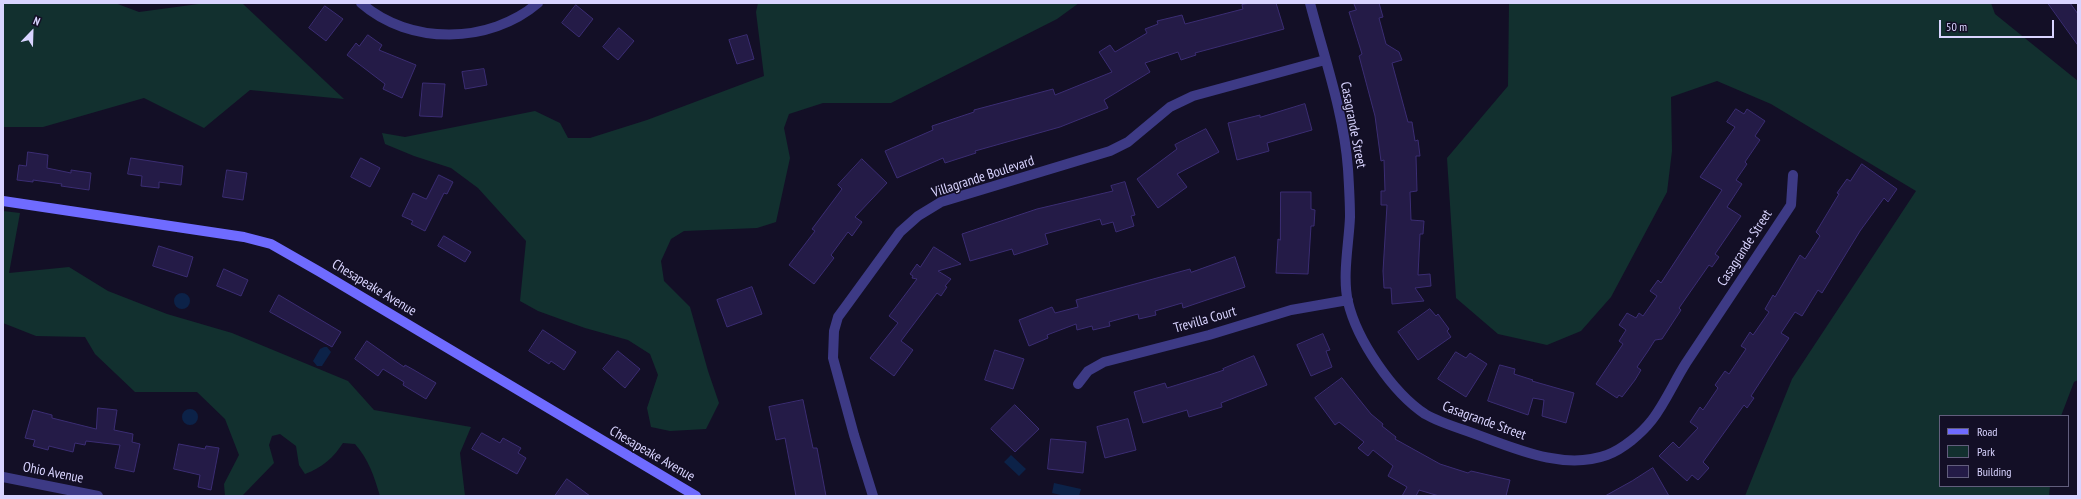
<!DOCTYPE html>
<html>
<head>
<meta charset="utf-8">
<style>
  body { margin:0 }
  #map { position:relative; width:2081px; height:499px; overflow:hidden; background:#130f26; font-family:"PT Sans Narrow",sans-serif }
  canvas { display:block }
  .frame { position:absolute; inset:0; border:4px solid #d9d4ff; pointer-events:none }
  .legend { position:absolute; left:1939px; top:415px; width:130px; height:72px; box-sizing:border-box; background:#130f26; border:1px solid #625e7d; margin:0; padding:5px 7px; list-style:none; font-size:12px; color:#d9d4ff }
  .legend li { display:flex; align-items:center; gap:8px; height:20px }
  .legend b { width:20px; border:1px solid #625e7d }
  .north { position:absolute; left:12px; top:12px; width:40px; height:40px; -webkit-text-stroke:3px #130f26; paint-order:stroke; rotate:23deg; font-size:11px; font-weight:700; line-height:16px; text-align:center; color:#d9d4ff }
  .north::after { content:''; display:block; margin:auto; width:14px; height:18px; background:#d9d4ff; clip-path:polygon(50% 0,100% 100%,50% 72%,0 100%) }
  .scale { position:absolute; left:1939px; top:20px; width:115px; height:18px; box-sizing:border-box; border:2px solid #d9d4ff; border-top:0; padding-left:5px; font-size:12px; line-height:14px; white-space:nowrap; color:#d9d4ff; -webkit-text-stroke:3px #130f26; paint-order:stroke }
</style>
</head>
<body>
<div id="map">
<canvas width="2081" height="499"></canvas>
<div class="frame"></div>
<ul class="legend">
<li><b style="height:5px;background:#6f6bff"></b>Road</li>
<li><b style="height:11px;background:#12302f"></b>Park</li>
<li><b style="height:11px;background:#241b47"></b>Building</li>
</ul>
<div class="north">N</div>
<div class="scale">50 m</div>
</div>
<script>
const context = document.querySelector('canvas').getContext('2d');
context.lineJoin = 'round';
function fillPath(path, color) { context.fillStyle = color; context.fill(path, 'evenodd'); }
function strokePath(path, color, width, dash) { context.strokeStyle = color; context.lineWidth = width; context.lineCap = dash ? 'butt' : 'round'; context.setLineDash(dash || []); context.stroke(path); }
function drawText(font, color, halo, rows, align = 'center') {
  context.font = font + ' "PT Sans Narrow",sans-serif'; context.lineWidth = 3; context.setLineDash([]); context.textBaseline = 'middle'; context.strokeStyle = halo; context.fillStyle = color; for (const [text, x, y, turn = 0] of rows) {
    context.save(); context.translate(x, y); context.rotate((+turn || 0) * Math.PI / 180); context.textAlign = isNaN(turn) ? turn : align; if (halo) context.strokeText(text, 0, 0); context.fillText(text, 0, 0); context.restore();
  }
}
const green = new Path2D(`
  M3,3H115L139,12L206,3H242L344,99L250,90L204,128L144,98L43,127H3Z
  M758,3H1079L1057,19L891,103H823L789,114L784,128L790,158L776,222L757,228L684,231L671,239L661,261L664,281L690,307L708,371L719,403L706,429L670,431L651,427L647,408L658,375L650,354L628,340L585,328L538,311L520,301L526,241L478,188L451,168L414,156L385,144L382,133L405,137L535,111L560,123L568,138H590L647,120L764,76L756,12Z
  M1509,3H1991L1995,14L2078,81V380L2074,382L2061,416H1940V486H2050L2049,496H1745L1792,379L1916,191L1771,104L1717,81L1671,97L1672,151L1667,192L1611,297L1581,331L1547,345L1498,334L1456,298L1447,158L1508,86Z
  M3,211L20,213L9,273L69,267L108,291L167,314L232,333L348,381L374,410L471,427L460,453L465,496H380C374,476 369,460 355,444L343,443C334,457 322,468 305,474L299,465L296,446L280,434L272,436L269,445L274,463L242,496H225L224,484L239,455L225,419L197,392H135L95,354L85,337L36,336L3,323Z`);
const water = new Path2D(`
  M174 301a8 8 0 1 1 16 0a8 8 0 1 1-16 0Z
  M324,347H327L331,352L322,366H317L313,361L320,349Z
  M182 417a8 8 0 1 1 16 0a8 8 0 1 1-16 0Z
  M1011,455L1026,469L1019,476L1004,462Z
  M1054,483L1081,489L1079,496H1065L1052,493Z`);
const building = new Path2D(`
  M1250,3H1276L1284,29L1195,53L1196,55L1181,60L1178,52L1145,63L1150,72L1104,100L1108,108L1060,127L975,151L976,153L945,163L943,158L897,178L885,151L933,130L932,126L974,112V110L1053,89L1055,95L1112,72L1099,52L1110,45L1115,52L1147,33L1145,29L1158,24L1157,21L1182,15L1185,24L1243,9L1242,5Z
  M1354,3H1379L1383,17L1379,18L1386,44L1399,52L1402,60L1392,63L1408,122H1412L1415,141L1418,140L1420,156H1416L1417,191L1410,192L1411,220L1424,221L1423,234H1420L1418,275L1430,274L1431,286L1415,288L1424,301L1392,304L1391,288H1384L1383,271L1387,205H1381V191H1385L1384,160L1381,161L1375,116L1359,56L1362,54L1349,12L1356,10Z
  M2048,3H2070L2078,14V45Z
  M576,5L593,19L579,37L562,23Z
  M325,6L343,19L326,41L309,28Z
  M619,28L634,41L618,60L603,47Z
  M368,35L382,45L379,50L416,65L402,98L383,89L385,84L347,55L356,43L359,46Z
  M747,35L754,59L737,64L729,40Z
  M484,69L487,85L465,89L462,72Z
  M423,83L445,84L442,117L420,116Z
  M1305,104L1312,130L1267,143L1269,151L1237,160L1228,123L1260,115V117Z
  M1736,109L1744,114L1747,109L1765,121L1755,136L1760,140L1745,162L1747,164L1736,180L1742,184L1727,207L1741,216L1715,254L1719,257L1712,267L1709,265L1679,308L1681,310L1662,339L1655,340L1648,351L1637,367L1641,370L1635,380L1622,397L1619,395L1617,398L1596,384L1623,344L1619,341L1626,330L1619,325L1627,313L1636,318L1639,313L1643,316L1657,296L1650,291L1658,280L1661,283L1722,190L1700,177L1735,127L1727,122Z
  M1206,129L1219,152L1177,174L1187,187L1158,208L1137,179L1177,149L1175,145Z
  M28,152L48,155L47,168L71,173V170L91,173L89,190L61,186L62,184L33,180V182L17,180L19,165L26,166Z
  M131,158L183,166L181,185L159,182V188L141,186L142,176L128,174Z
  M361,158L380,168L370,187L351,177Z
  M862,159L887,183L855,217L862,222L852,236L848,232L831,255L834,258L814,284L789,265L815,231L812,229L842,189L838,185Z
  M1862,164L1897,189L1888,202L1884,198L1860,231L1822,293L1818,290L1802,316L1795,312L1781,333L1789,338L1751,396L1754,398L1747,408L1744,405L1703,462L1709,468L1698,480L1692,475L1687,481L1659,456L1673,442L1679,448L1698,428L1690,422L1700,407L1703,410L1718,388L1715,385L1725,371L1729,374L1746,349L1741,346L1750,332L1753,335L1769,312L1765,309L1773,295L1775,297L1800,255L1805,259L1820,236L1816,232L1839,194L1837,193L1847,179L1850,181Z
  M227,170L247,173L243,200L223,197Z
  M439,175L453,182L447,194L444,193L425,231L411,224L413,221L402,216L413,193L426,199Z
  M1125,182L1135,215L1131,216L1134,226L1116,232L1113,222L1102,225L1100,219L1045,234L1048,244L1014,255L1012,249L970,261L962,234L1037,209L1113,191L1111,186Z
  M1281,192H1311V209L1315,210L1314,226H1311L1308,274L1276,273L1278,239L1280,240Z
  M444,236L471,252L465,262L438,246Z
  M159,246L193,257L187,277L153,266Z
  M934,247L961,264L938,271L951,279L945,286L947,287L941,296L937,293L901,341L913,350L894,376L870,358L898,323L889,316L917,279L912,278L913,276L910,274L917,264L920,267Z
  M1235,257L1245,287L1183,308L1182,303L1155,311L1156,315L1139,319L1138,314L1109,322L1110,326L1093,330L1092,326L1077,330L1076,324L1047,335L1048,338L1029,346L1019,320L1052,307L1055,313L1078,307L1076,300L1190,269L1191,272Z
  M224,269L248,280L241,296L217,286Z
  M752,287L762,314L727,327L717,300Z
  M279,295L341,332L332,347L270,312Z
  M1430,309L1436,316L1438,314L1449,329L1447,331L1451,337L1418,360L1398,332Z
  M543,330L576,352L564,370L551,361L549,364L529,351Z
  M1323,334L1330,350L1326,351L1332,367L1311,376L1297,345Z
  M367,341L404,367L405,365L414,370L436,383L426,399L403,385L404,382L383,369L378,376L355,359Z
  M995,350L1024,359L1013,389L985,380Z
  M618,351L640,369L625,388L603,369Z
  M1456,352L1466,358L1470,353L1487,364L1466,397L1438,379Z
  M1254,356L1267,385L1221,403L1222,407L1189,417L1187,410L1143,423L1134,392L1165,383L1167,388L1206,376L1224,370L1223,369Z
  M1500,365L1515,369L1514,374L1533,380L1532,381L1574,393L1566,423L1542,416L1544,400L1533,398L1528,415L1488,401Z
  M1342,378L1371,414L1383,424L1382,426L1396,437L1395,439L1440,464L1468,473L1471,471L1510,480L1506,496H1439L1419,490L1416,496H1402L1407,487L1388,476L1393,466L1373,450L1368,456L1358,448L1364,442L1339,422L1335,425L1315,398Z
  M803,400L813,448H817L826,496H796L785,438L776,440L769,407Z
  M1015,405L1039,429L1015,452L991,429Z
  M98,408L117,410L114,430L133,434L132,442L140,444L134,472L115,468L120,445L86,441L85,445L75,443L73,452L49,446L48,450L33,446L35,440L25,438L33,410L52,415V418L96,429Z
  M1128,419L1136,450L1105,458L1097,427Z
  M482,433L500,443L503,438L521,448L518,453L526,458L517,474L472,449Z
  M1051,439L1086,442L1083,473L1048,469Z
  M179,444L205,449L206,446L219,448L211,490L198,487L200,475L174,469Z
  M1653,468L1669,496H1605L1632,481Z
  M567,479L590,496H555Z`);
const street = new Path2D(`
  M361,3C410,46 490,44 538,3
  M1310,3C1324,57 1344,113 1348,169C1349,185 1350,201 1350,217C1349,243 1342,276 1348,302C1357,340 1392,392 1425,414C1437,421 1452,426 1464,430C1508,445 1560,472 1607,455C1623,449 1641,434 1652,420C1665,403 1674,382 1686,363C1721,310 1756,258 1791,205L1793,175
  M1078,384L1088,371L1104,362L1209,335L1291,310L1348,300
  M3,477L98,496
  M873,496L854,435L833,358L834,331L838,317L849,302L900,232L918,216L941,202L1110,151L1128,142L1170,107L1193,96L1325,60`);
const secondary = new Path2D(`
  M3,201L244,237L271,244L320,272L696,496`);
const streetNames = [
  ["Casagrande Street",1353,125,79],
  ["Villagrande Boulevard",983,177,-18],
  ["Casagrande Street",1745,248,-57],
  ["Chesapeake Avenue",374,288,31],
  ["Trevilla Court",1205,320,-16],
  ["Casagrande Street",1484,421,20],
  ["Chesapeake Avenue",652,454,30],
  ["Ohio Avenue",53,473,11]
];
fillPath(green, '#12302f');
fillPath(water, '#0c2248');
fillPath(building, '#241b47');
strokePath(building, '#3b2d73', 1);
strokePath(street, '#3d3a85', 10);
strokePath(secondary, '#6f6bff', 10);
drawText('14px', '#d9d4ff', '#130f26', streetNames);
</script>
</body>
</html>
